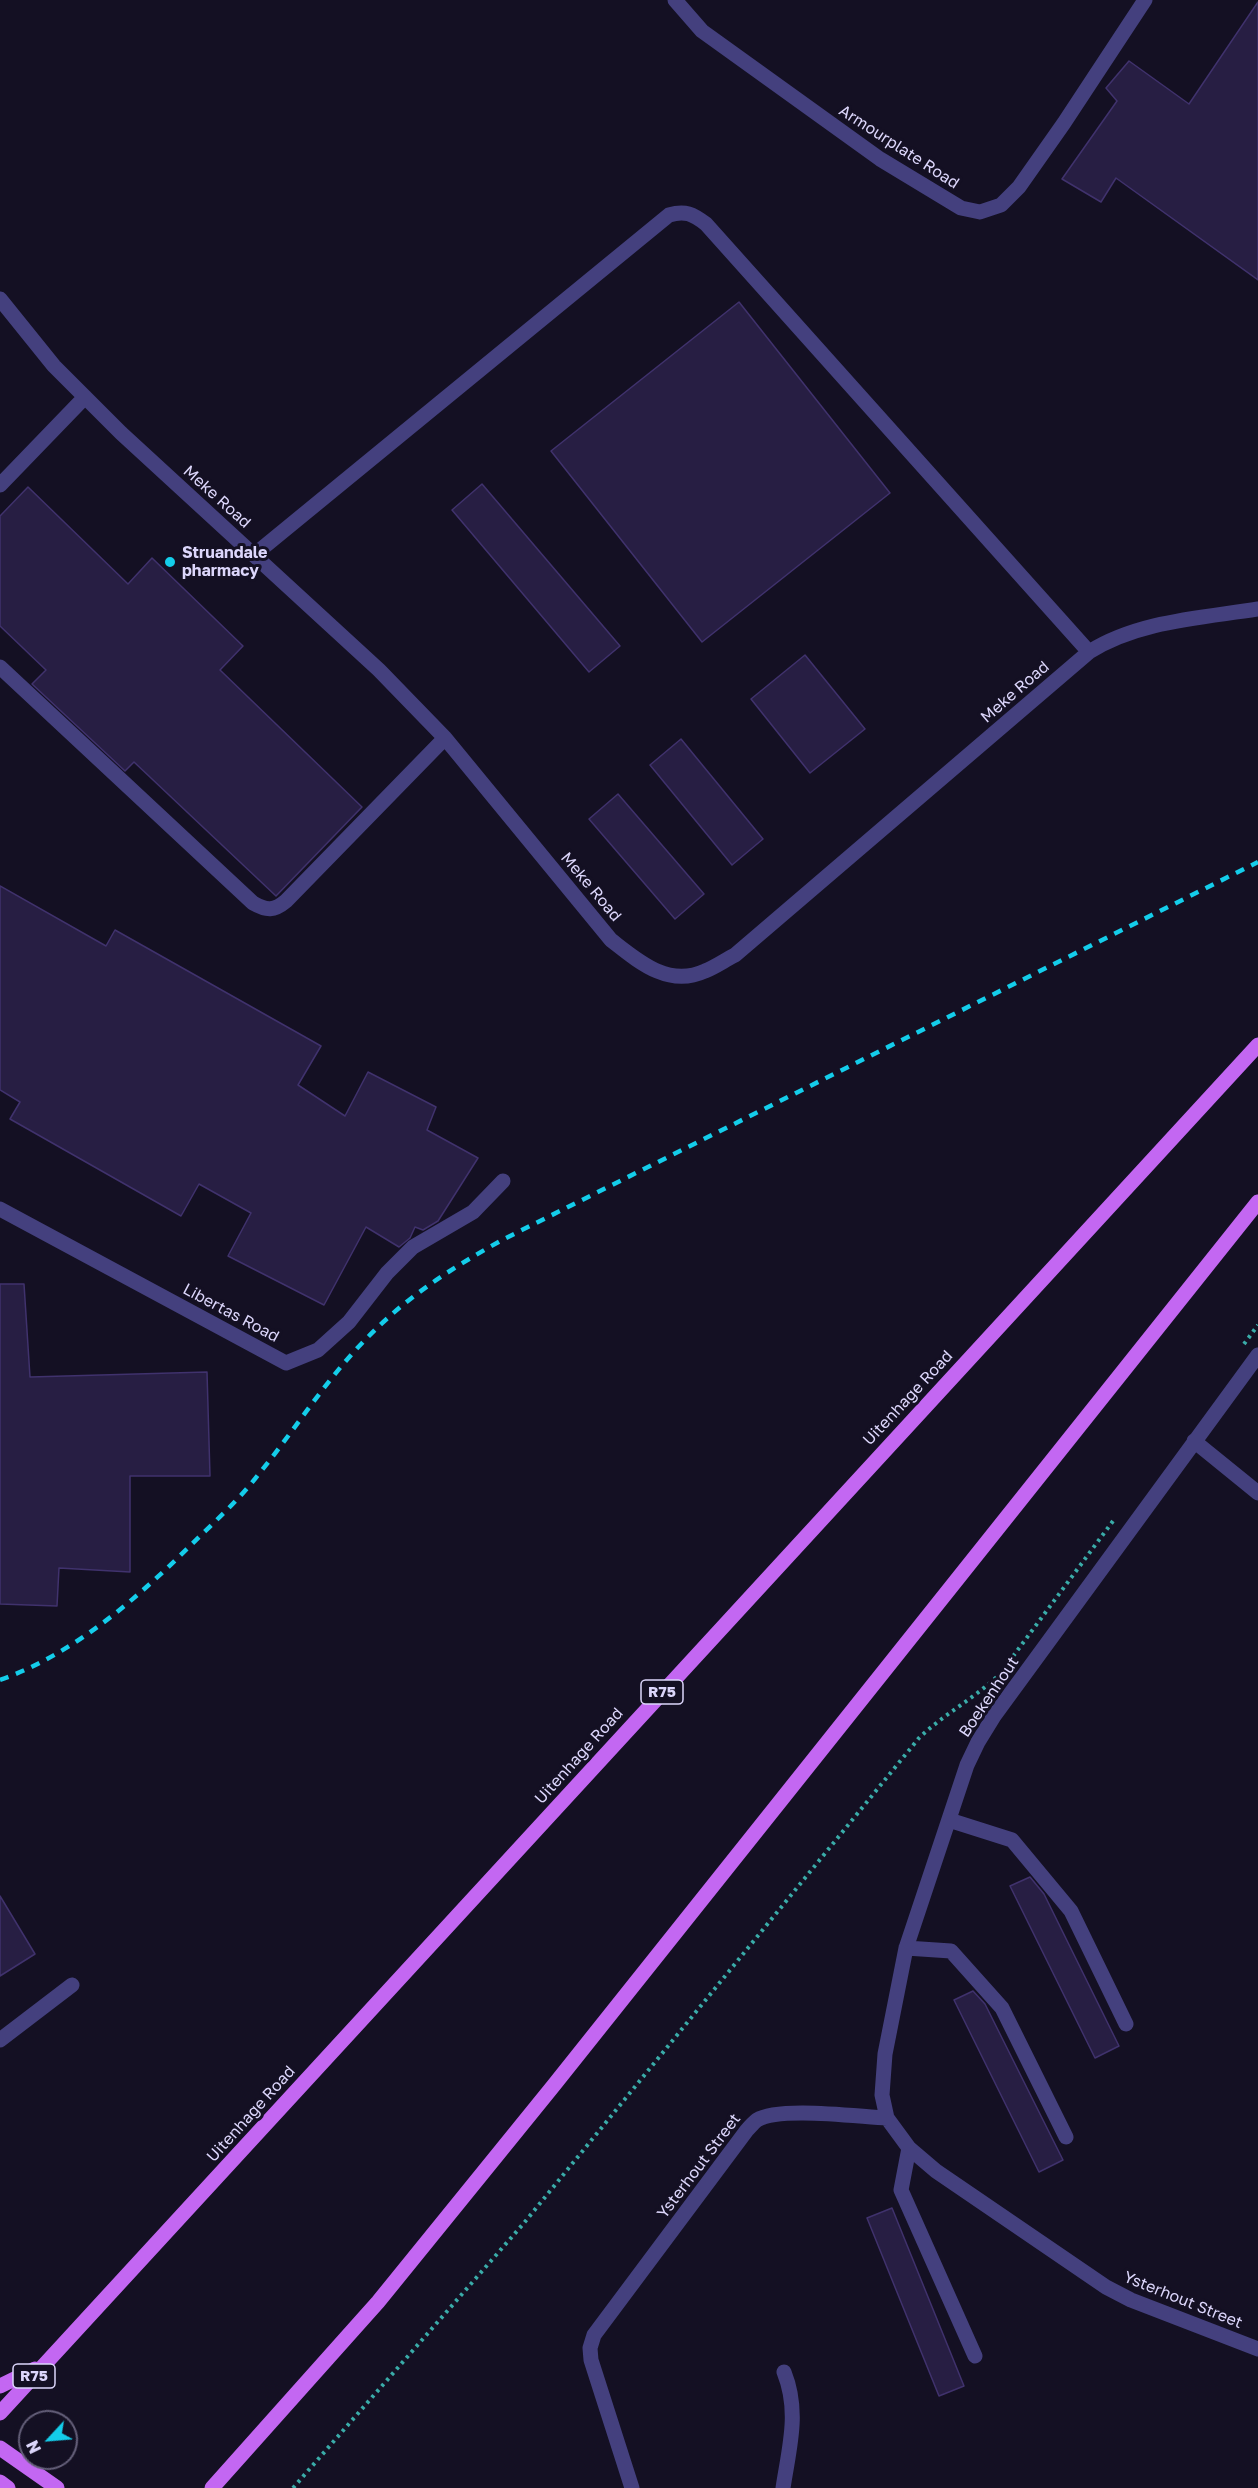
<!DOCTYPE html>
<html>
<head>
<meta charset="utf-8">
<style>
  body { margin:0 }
  #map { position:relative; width:1258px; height:2488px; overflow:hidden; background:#141023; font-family:"Golos Text",sans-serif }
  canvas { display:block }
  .north { position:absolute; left:18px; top:2410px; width:60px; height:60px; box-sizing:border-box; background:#141023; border:2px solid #645f79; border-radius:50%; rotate:244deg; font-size:16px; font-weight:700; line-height:24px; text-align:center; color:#dcd6fb }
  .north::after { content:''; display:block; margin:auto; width:21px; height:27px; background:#14cdea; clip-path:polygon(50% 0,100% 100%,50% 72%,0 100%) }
</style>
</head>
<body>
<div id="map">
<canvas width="1258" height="2488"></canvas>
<div class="north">N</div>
</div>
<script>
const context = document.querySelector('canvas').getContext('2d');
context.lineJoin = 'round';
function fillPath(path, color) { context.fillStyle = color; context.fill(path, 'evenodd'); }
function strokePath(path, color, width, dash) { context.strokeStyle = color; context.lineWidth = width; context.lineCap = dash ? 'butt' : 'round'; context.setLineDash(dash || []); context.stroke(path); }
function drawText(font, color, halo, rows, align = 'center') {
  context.font = font + ' "Golos Text",sans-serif'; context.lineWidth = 6; context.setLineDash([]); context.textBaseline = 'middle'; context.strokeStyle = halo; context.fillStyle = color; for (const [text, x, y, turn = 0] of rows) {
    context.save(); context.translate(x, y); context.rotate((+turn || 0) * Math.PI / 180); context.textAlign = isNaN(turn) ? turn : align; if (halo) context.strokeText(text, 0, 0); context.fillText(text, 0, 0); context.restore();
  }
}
const building = new Path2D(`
  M1258,2V280L1116,178L1101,202L1062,179L1117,101L1106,88L1129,61L1189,104Z
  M739,302L890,493L702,642L551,451Z
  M482,484L620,646L589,672L452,510Z
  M28,487L128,584L152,558L243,646L220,670L362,807L276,896L134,762L125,771L32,684L46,670L0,626V516Z
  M805,655L865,729L810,773L751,699Z
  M681,739L763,839L732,865L650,765Z
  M618,794L704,894L675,919L589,819Z
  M0,886L106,946L115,930L321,1046L298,1085L345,1116L368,1072L436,1107L427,1130L478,1158L438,1221L423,1230L415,1227L410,1238L399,1247L366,1227L324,1305L228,1256L251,1213L199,1184L181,1216L10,1119L20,1102L0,1090Z
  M0,1284H24L30,1377L207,1372L210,1476H130V1572L59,1568L57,1606L0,1604Z
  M1030,1877L1044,1894L1119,2046L1095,2058L1010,1886Z
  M0,1896L35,1954L0,1976Z
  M973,1991L985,2004L1063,2160L1039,2172L954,2000Z
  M892,2208L964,2386L939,2396L867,2218Z`);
const path = new Path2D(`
  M1244,1344L1258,1325
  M293,2488L524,2223L919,1738C944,1714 975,1698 1000,1674L1113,1521`);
const minor = new Path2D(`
  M675,0L702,31L880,159L961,208L980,212L1001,205L1019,187L1064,123L1145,0
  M0,299L54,366L121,433L379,670L445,738L611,940C638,961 668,988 705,971C715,967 725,960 735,955L1089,652C1138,621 1201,618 1258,609
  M0,485L85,397
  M254,555L669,215C685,210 693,214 706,224L1089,652
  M0,667L253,903C267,911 274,911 286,901L445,738
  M0,1209L286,1363L318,1350L349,1322L387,1273L413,1247L473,1212L503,1181
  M1258,1355L994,1716L978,1742L967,1765L906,1948L885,2054L882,2095L887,2118L909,2148L936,2171L1106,2287L1131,2300L1258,2349
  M1194,1441L1258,1493
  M949,1820L1012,1840L1071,1911L1126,2024
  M906,1948L951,1951L1002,2008L1066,2137
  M0,2040L72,1985
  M909,2148L901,2190L975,2356
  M632,2488L591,2360L590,2348L594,2335L747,2130C750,2127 754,2122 757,2120C779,2106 860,2117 887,2118
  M783,2488C789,2448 800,2412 784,2372`);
const major = new Path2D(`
  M0,2386L35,2369
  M0,2413L1258,1045
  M0,2448L57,2488
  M0,2482L8,2488
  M212,2488L378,2302L554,2085L1258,1202`);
const rail = new Path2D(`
  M0,1680C79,1652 143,1593 201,1535C221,1516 241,1497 258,1475C294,1431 325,1381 365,1340C406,1297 453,1267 504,1239L1258,862`);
const markers = [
  [170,562,6,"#14cdea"]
];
const shields = [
  [662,1692,42],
  [34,2376,42]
];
const shieldNames = [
  ["R75",662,1692],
  ["R75",34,2376]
];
const streetNames = [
  ["Armourplate Road",899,147,33],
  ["Meke Road",217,497,42],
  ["Meke Road",1015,692,-41],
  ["Meke Road",591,887,50],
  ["Libertas Road",231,1313,28],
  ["Uitenhage Road",908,1398,-47],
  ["Boekenhout",989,1697,-56],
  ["Uitenhage Road",579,1756,-48],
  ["Uitenhage Road",251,2114,-48],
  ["Ysterhout Street",699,2166,-53],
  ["Ysterhout Street",1183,2300,22]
];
const poiNames = [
  ["Struandale",182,553],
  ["pharmacy",182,571]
];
fillPath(building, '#271e43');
strokePath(building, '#40326d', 1.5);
strokePath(path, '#3aaca9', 4, [3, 4.5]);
strokePath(minor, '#44407e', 15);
strokePath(major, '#c367f2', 15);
strokePath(rail, '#14cdea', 4.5, [9, 8]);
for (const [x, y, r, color] of markers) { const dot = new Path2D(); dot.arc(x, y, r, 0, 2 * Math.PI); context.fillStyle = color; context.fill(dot); strokePath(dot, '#141023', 2); }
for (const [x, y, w] of shields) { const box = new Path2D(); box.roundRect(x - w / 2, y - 12, w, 24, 4.5); context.fillStyle = '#141023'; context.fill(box); strokePath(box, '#dcd6fb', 1.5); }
drawText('bold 15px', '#dcd6fb', null, shieldNames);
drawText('16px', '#dcd6fb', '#141023', streetNames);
drawText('bold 16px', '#dcd6fb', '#141023', poiNames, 'left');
</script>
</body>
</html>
